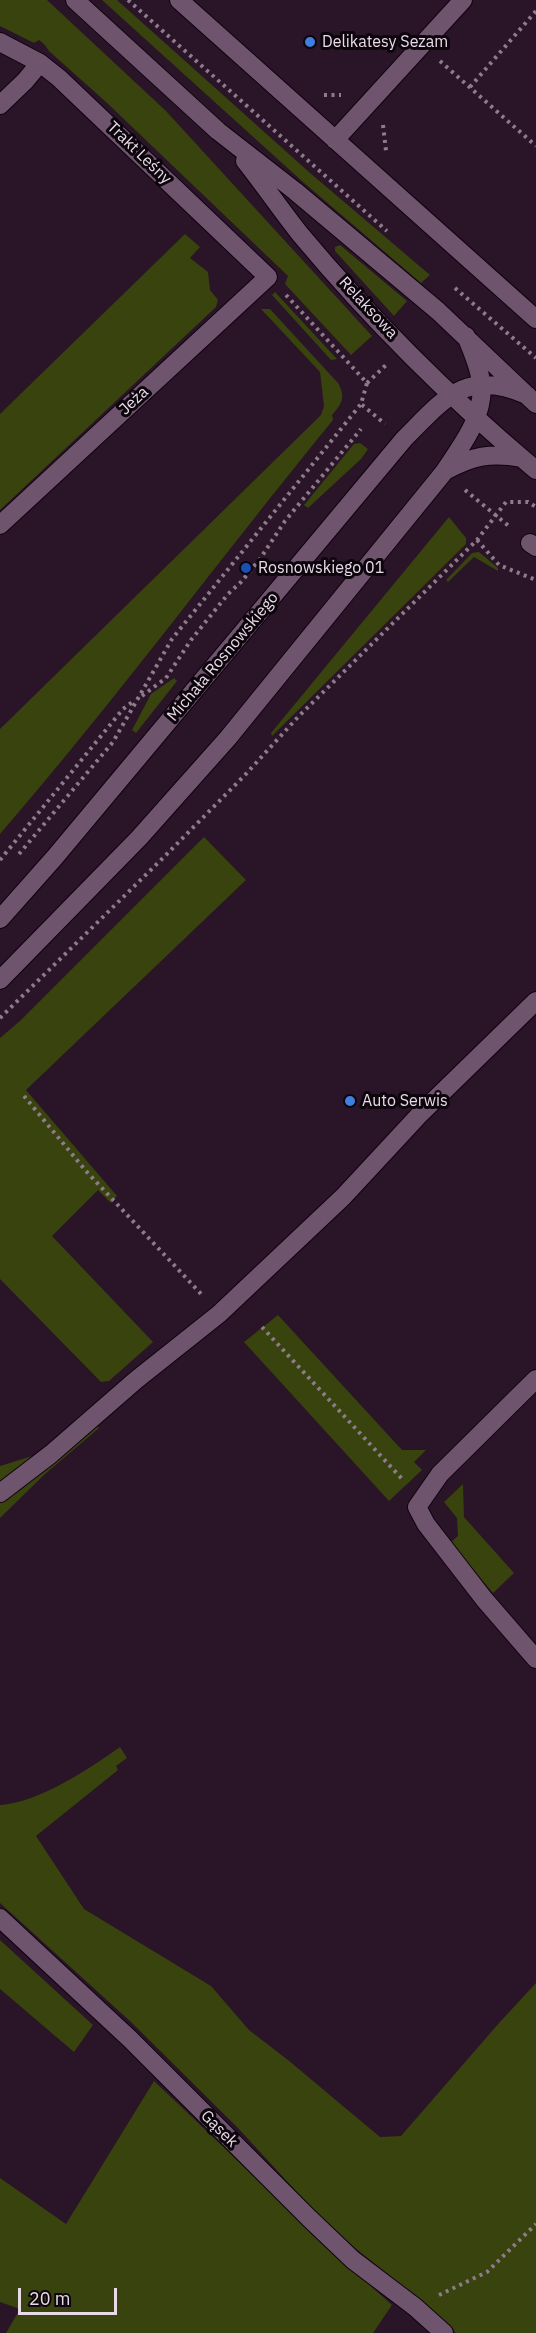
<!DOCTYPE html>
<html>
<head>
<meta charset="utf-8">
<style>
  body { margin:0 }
  #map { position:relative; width:536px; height:2333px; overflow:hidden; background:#291428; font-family:"IBM Plex Sans",sans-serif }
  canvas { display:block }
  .scale { position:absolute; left:18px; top:2288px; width:99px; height:27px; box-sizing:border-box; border:3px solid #e9dae8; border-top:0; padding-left:8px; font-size:18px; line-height:21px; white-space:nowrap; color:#e9dae8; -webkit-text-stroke:4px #0c050c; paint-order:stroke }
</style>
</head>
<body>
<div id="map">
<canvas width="536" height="2333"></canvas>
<div class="scale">20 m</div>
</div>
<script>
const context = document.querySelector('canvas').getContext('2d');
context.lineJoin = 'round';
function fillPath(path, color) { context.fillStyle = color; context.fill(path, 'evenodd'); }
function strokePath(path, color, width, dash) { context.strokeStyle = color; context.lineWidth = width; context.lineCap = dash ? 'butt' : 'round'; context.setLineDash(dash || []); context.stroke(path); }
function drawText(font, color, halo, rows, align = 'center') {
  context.font = font + ' "IBM Plex Sans",sans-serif'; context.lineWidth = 6; context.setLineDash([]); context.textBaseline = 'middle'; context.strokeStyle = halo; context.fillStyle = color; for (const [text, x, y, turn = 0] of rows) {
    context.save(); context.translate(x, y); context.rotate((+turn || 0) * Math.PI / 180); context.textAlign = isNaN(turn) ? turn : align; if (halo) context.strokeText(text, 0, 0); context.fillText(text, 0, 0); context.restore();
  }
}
const green = new Path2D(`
  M0,0H47L166,111L372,336L351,355L285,284L288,276L106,102L49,51L44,44L39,40L34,43L0,26Z
  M102,0H117L309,172L430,275L421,283L303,182Z
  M185,234L200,247L190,258L208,272L210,290L218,300L216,307L0,510V414Z
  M340,245L407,301L394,316L335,251V247Z
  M275,292L337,359L331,360L272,295Z
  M261,309H270L338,383C346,397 342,404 332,415L333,420C221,557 116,700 0,834V729L321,415L324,406L320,372Z
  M360,443L368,449L361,459L308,508L304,505L354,444Z
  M449,517L466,538V544L272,736L271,733Z
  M479,552L498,568V571L474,557L448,582L446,580L472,553Z
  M174,678L177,681L136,733L132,730L151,694Z
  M204,837L246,880L26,1090L117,1196L111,1203L98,1190L52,1236L153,1342L109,1381L101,1382L0,1279V1038L21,1020Z
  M278,1315L402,1450H426L414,1462L422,1470L389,1501L244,1342Z
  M96,1425L99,1428L45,1474L0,1518V1500Z
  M32,1456L0,1486V1466Z
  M463,1484L464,1517L514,1573L493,1593L450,1543L458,1536L457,1518L444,1502Z
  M120,1747L127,1758L116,1766L118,1770L36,1836L84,1909L211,1986L249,2030L288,2060L380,2137L401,2136L499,2023L536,1983V2333H456L415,2296L330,2228L238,2128L131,2022L0,1903V1805C38,1803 89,1769 120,1747Z
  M0,1940L93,2025L74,2052L0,1989Z
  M154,2081C234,2156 310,2233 392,2305L373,2333H6L20,2309L0,2302V2178L66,2224Z`);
const path = new Path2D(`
  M128,0L387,231
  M440,61L536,146
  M470,87L536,11
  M324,95H341
  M383,125L386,151
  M455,288L536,358
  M286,295L367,383L361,404L385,424
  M367,383L386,365
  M465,490L510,527
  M477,540L499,565L536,580
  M142,696L166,678L191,640L228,594L241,582L260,559L285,521L361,429
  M19,854L113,742L172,639L361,404
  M0,860L123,709L135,700
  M0,1018L164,857L245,775L298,717L477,540L506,502H528L536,507
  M24,1096L86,1171L203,1296
  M262,1327L404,1481
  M439,2295L487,2272L536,2224`);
const minor = new Path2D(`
  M75,0L218,131L295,191L438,311L536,404
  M179,0L536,319
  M0,42L40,63L59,78L268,277L0,525
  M0,105L25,81L40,63
  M335,140L463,0
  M245,161C264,185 281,210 300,234C371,319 451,399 536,470
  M445,471C472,456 491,452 522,458
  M530,543L536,547
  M0,919L55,857L404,439C445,398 466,368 527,395
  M0,980L139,838L228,738L444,472C461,446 486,415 481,382C479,366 472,351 466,336
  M536,1379L440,1474L417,1507L426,1524L484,1599L536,1659
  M0,1493L51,1454L136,1380L219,1314L343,1197L421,1113L536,1001
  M0,1918L130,2039L309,2218L353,2260L415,2307L444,2333`);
const markers = [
  [310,42,6,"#3f7fe0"],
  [246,568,6,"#1a4fb4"],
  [350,1101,6,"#3f7fe0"]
];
const poiNames = [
  ["Delikatesy Sezam",322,42],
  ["Rosnowskiego 01",258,568],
  ["Auto Serwis",362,1101]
];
const streetNames = [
  ["Trakt Leśny",139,153,44],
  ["Relaksowa",368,308,47],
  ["Jeża",134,401,-43],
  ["Michała Rosnowskiego",223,657,-50],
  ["Gąsek",219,2129,45]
];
fillPath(green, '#38430d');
strokePath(minor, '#110211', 20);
strokePath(path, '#8e7c8d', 4, [3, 4.5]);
strokePath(minor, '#6e556d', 18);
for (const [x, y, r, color] of markers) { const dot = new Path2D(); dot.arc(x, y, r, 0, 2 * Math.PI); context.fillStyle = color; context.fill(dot); strokePath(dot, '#0c050c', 2); }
drawText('16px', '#e9dae8', '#0c050c', poiNames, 'left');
drawText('16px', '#e9dae8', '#0c050c', streetNames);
</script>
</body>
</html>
